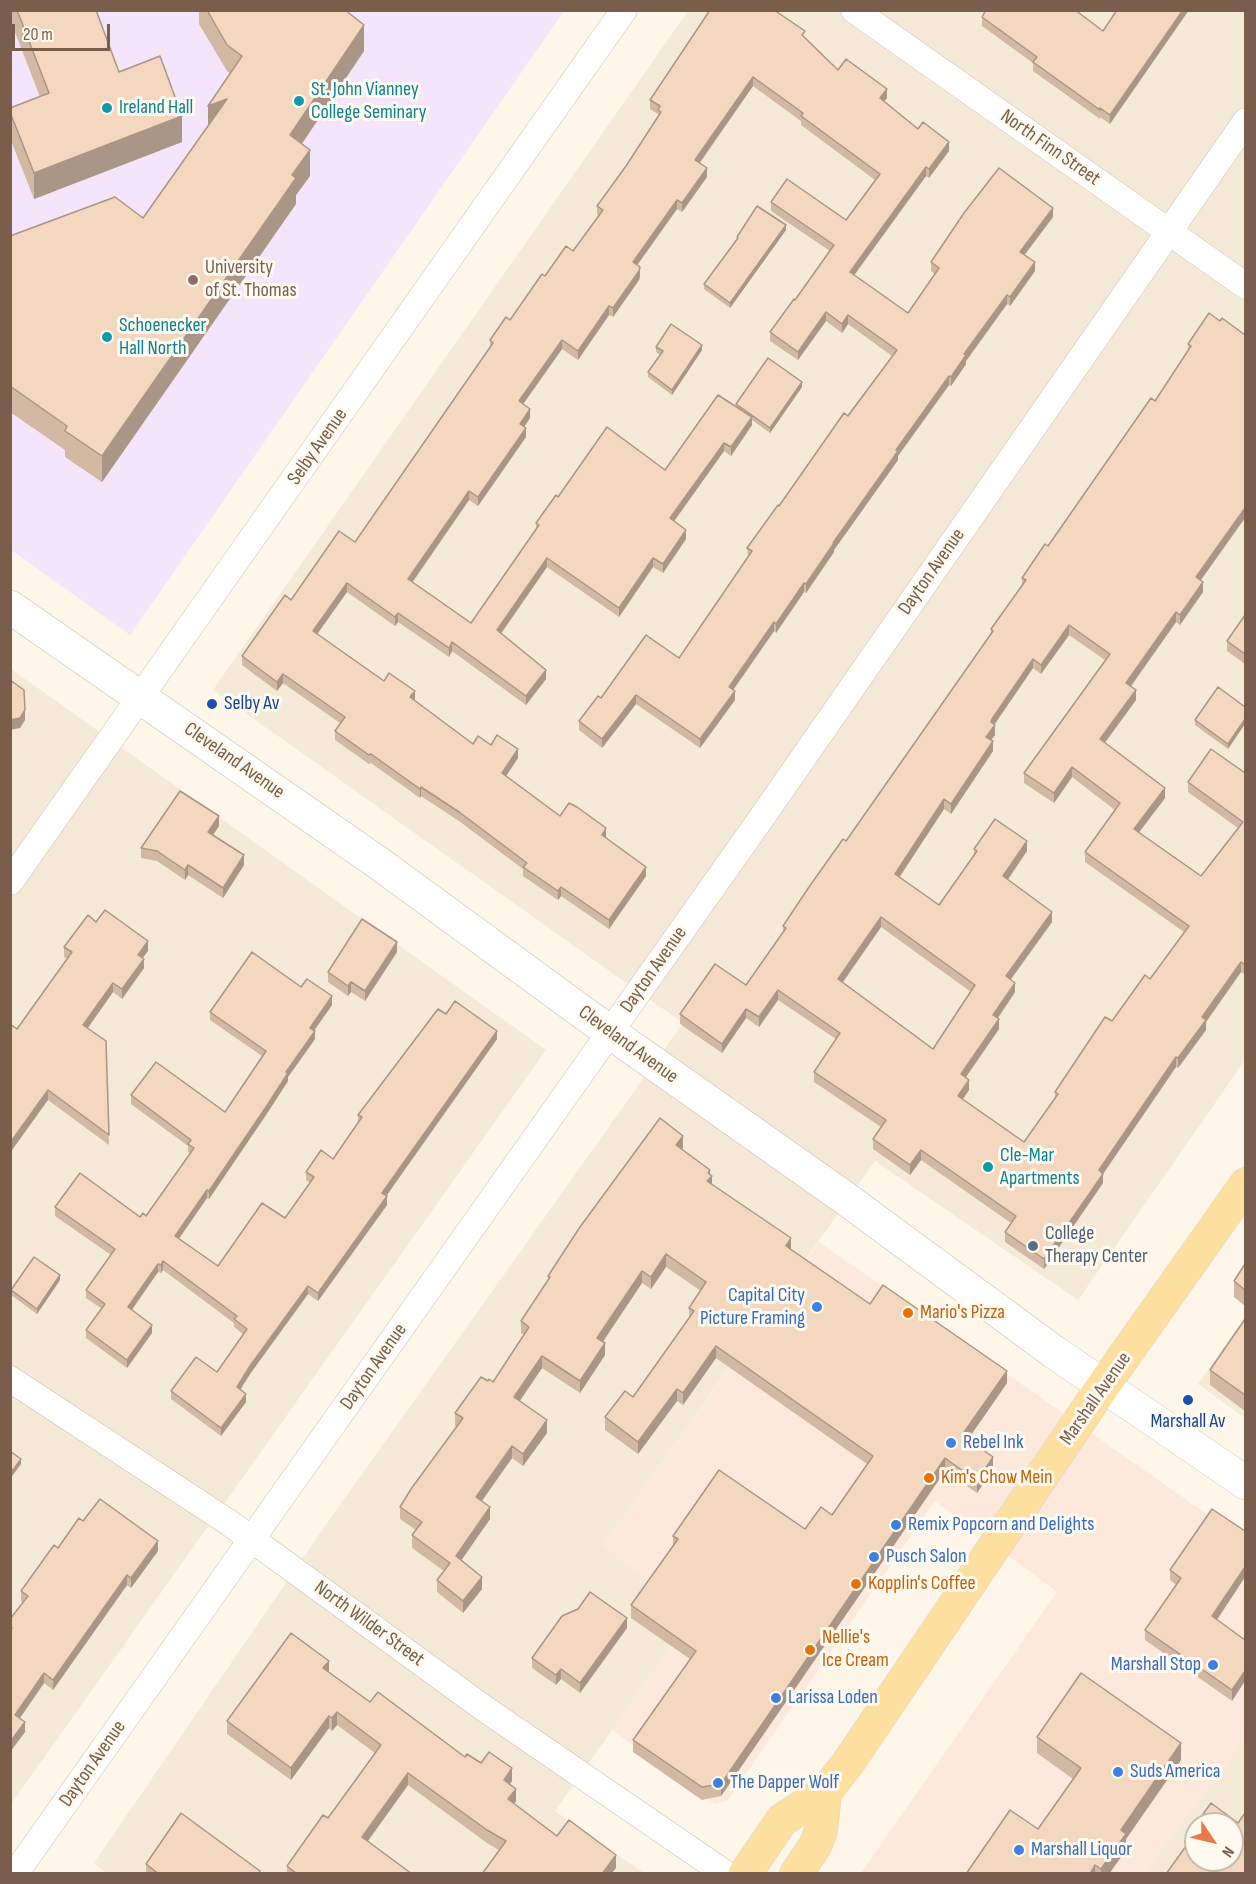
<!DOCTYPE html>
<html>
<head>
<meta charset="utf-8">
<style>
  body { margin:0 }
  #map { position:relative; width:1256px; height:1884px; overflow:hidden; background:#fdf6e9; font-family:"Sofia Sans Condensed",sans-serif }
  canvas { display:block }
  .frame { position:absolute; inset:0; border:12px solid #795e4b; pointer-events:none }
  .north { position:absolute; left:1184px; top:1812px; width:60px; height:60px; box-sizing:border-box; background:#fffaf0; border:2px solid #c9bcae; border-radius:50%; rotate:125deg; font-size:16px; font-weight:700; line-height:24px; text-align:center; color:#795e4b }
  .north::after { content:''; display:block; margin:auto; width:21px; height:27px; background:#ea794b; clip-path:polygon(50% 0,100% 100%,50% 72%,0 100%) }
  .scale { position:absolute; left:12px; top:24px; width:98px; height:27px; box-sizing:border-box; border:3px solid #795e4b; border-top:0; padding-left:8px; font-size:18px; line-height:21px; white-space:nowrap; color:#795e4b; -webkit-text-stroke:4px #fffaf0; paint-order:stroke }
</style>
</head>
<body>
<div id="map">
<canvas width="1256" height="1884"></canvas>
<div class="frame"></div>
<div class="north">N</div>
<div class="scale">20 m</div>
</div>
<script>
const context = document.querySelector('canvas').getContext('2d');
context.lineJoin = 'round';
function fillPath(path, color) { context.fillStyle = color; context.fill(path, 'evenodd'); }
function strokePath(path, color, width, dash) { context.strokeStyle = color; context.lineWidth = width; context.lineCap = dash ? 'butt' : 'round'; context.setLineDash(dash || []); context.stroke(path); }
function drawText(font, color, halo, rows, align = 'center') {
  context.font = font + ' "Sofia Sans Condensed",sans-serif'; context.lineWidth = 6; context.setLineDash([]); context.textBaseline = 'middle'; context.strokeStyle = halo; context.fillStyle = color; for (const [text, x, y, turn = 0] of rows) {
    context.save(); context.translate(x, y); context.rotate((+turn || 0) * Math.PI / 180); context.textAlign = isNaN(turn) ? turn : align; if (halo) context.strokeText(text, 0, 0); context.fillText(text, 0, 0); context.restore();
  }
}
const residential = new Path2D(`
  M688,11H1245V1060L1078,1300L875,1161L603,1546L696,1611L555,1811L644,1873L108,1874L94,1863L325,1526L683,1023L213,690Z
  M11,669L546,1050L11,1804Z
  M1245,1317V1418L1198,1384Z
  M1245,1737V1873H1144ZM1196,1824H1232V1860H1196Z`);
const commercial = new Path2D(`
  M819,1242L1245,1541V1737L1144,1873H861L1057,1592L935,1501L727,1801L715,1804L612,1730L696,1611L603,1546Z`);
const education = new Path2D(`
  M11,11H564L130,635L11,550Z`);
const minor = new Path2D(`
  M854,10L1246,286
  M10,882L624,10
  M10,1379L228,1522L485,1709L726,1874
  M15,1874L760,820L1246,121`);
const tertiary = new Path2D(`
  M10,607L377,862L611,1033L842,1196L1054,1352L1246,1483`);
const primary = new Path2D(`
  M745,1874L782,1820L825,1792L848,1763L1103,1386L1246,1184
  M796,1874L815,1846L821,1831L825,1792`);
const wall = new Path2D(`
  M10,10H96L119,72L182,142L34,199L10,138V108L40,97L10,19Z
  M199,10H345L364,51L302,144L310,176L296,195V204L102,482L65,457V450L10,412V236L143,218L208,126L230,73L227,71L199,24Z
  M1117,10L1110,124L1100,117V119L1033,71V63L982,26V17L1103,31Z
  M805,38L838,70L887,98L884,101L918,129L949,151L929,178L926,176L854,275L908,313L935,274L931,271V262L1053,217L1024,255L1035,271L1010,306L1007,304L966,361V364L951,386L949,385L898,456V460L834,550V552L806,593L804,592L776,633L774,631L733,690L735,700L700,748L636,704L602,748L579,730V721L601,698L679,658L748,557L747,548L892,356L848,324L842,333L826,321L798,360L770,341V332L795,300L830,251L771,211V202L846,220L875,180L801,125V121L753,86L700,163L707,177L682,212L677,209L637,265L640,276L639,280L613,317L609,315L578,360L562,349L523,404L530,418L524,427L526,437L478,506L469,500L413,582L471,623L536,529V523L558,497L665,470L736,406V404L802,387L770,433L752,420V425L731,456L724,451L674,521L686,539L663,573L653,567L619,617L547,567L501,634L546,679L526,705L452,651L449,657L398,622L395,626L347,592L317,634L384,681L415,700H414L473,744L491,745L518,758L506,776L560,816L606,837L646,876L609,929L561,896L558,900L523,876V869L459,821L421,796L420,798L371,763L369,764L335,740V731L340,723L283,683L277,691L242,665V656L291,600L355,542L490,348V340L510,320L545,276L573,251L599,216L597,214V206L626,166L658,117V114L650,109V100Z
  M786,230L730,308L704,289V284L737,240V237Z
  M1209,313L1201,581L1203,592L1180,625L1176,622L1131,686L1136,700L1105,743L1165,798L1139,832L1201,876L1238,828L1188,792V782L1245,773L1244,974L1241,972L1206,1022V1030L1178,1068L1176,1067L1103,1173V1183L1044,1269L1005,1242V1232L1011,1223L921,1160L910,1175L873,1149V1139L881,1127L814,1082V1072L836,1039L778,1000L759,1027L746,1018L722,1053L680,1024V1014L746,985L783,932V926L846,841L991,633V629L1022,585V578L1048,546L1155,401L1188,350V344ZM1069,635L1105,660L1024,773V783L1054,803L1072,777L1115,810L1085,852V862L1184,932L1150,979L1112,1021L1055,1092V1098L1024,1142L963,1099L969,1090L966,1077L999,1029L998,1018L1015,992L1011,979L1052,922L1008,880L1027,851L974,849V855L939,905L899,877L944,809L951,814L993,751L991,740L995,735L994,725L1033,668L1041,674ZM881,927L971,992L933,1049L843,982Z
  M656,347L702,350L672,395L648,377V372L660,355L656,352Z
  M1245,615V664L1227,651V641Z
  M1245,707L1228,749L1195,725V720Z
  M219,826L213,835L244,865L223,898L188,875L185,880L157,861L141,858V848Z
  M96,922L148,951L142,958L144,968L122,999L113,992L87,1028L106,1041L109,1145L48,1100L17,1029L67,959L64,957V947Z
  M397,952L365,1001L351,992L348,996L328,982V972Z
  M301,987L332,1005L314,1031L315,1039L288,1077V1081L266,1115L209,1199L207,1198L179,1239L218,1266L285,1218L310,1183L306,1180V1172L333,1159L358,1123V1115L446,1014L497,1039L386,1196L387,1205L318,1301L308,1294L250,1374L240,1389L246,1402L221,1436L171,1399V1391L217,1372L243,1334L234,1327V1323L163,1270L161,1273L158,1272L132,1310L152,1333L127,1368L86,1338V1330L102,1309L86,1298V1290L111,1255L55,1216V1207L140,1217L146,1216L190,1153L188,1152V1146L131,1104V1095L225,1112L262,1056L210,1020V1012Z
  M683,1148L682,1149L710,1175L712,1184L791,1250L870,1304L1007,1383L968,1439L993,1469L977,1493L945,1471L721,1796L702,1800L633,1752V1740L690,1659L631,1618V1605L673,1546V1536L805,1529L832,1515L867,1464L716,1358L683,1405L677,1401L638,1454L605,1430V1417L633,1397L689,1318V1308L701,1291L666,1267L651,1289L642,1283L603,1342L605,1355L580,1393L542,1368L520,1401L547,1433L523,1466L512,1458L482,1501L490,1519L461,1560L482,1589L463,1613L437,1592V1580L444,1571L412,1548V1535L416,1530L400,1519V1507L457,1427L455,1426V1413L488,1381L493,1382L524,1335L521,1333V1321L548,1281V1276Z
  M1245,1264V1306L1234,1297V1281Z
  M60,1280L37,1314L11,1295V1290Z
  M1245,1319V1411L1210,1385V1370Z
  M83,1521L158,1551L131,1588L127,1585L53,1690L44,1683L20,1718L25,1732L10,1752V1619L23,1602L21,1601V1591L58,1548Z
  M1170,1570L1245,1577L1217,1620L1245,1640L1232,1701L1145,1640V1630L1176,1585L1170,1580Z
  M578,1609L627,1628L580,1693L561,1679L556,1685L532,1668V1658Z
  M329,1672L370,1702L465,1757L481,1763L512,1781L510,1784L516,1801L514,1804L557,1836L616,1868L611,1874H482L499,1850L487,1843L408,1785L368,1841L412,1874H287V1866L328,1818L375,1753L337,1725L332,1731L329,1728L291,1780L227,1734V1721Z
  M1037,1737L1181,1760L1126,1839V1850L1109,1874H966L1038,1829L1073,1779L1037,1753Z
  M1238,1823L1245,1874L1190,1841V1832Z
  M146,1864L260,1874H146Z`);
const shadedWall = new Path2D(`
  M1183,10H1189L1110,124V115Z
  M364,25V51L290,161V135Z
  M753,77V86L695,169V160Z
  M887,89V98L880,107V98Z
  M227,99L208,132V106Z
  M182,116V142L34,199V173Z
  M949,142V151L929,178V169Z
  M310,150V176L296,195V204L102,482V456L292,175Z
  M926,167V176L850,281V272Z
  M707,168V177L682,212V203Z
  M677,200V209L633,271V262Z
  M1053,208V217L1020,261V252Z
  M786,225V230L730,308V303Z
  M1035,262V271L1010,306V297Z
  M640,267V276L639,280L613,317V308Z
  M1007,295V304L966,361V364L951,386V377L964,354Z
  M609,306V315L578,360V351Z
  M826,312V321L798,360V352Z
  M848,315V324L842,333V324Z
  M562,340V349L519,410V401Z
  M702,345V350L672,395V390Z
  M949,376V385L898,456V460L834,550V552L806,593V584L833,543L896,450Z
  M802,382V387L770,433V428Z
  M530,409V418L520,433V424Z
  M752,417V425L731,456V447Z
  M526,428V437L478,506V497Z
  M724,443V451L670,527V518Z
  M469,491V500L408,588V579Z
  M1245,508V518L1196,587V577Z
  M686,530V539L663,573V564Z
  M547,558V567L497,639V630Z
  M653,558V567L619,617V608Z
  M1203,582V592L1180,625V615Z
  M347,583V592L313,640V631Z
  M804,583V592L776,633V624Z
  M1176,612V622L1126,693V683Z
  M398,613V622L395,626V617Z
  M774,622V631L729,696V687Z
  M1069,625V635L1041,674V665Z
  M452,642V651L449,657V648Z
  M1033,659V668L992,728L995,725V735L986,746V737L992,719Z
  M546,670V679L526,705V696Z
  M283,674V683L277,691V682Z
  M1136,690V700L1100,749V739Z
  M415,691V700L410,706V697Z
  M735,691V700L700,748V739Z
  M636,695V704L602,748V739Z
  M25,710V720L20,728L10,730V720Z
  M1245,719V724L1228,749V744Z
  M993,741V751L951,814V804Z
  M518,749V758L502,782V773Z
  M1072,767V777L1054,803V793Z
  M421,787V796L420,798V789Z
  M1165,788V798L1134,839V829Z
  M944,799V809L895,884V874Z
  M219,816V826L208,842V832Z
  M606,828V837L602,844V835Z
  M1027,841V851L1003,886V876Z
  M244,855V865L223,898V888Z
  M188,865V875L185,880V870Z
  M646,867V876L609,929V920Z
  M561,887V896L558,900V891Z
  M1052,912V922L1006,986V976Z
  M881,917V927L838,989V979Z
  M148,941V951L138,964V955Z
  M397,942V952L365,1001V991Z
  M144,959V968L122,999V989Z
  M1241,962V972L1206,1022V1030L1178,1068V1058L1202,1017Z
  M1245,962V972L1244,974V964Z
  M351,982V992L348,996V986Z
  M113,983V992L83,1035V1025Z
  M1015,983V992L993,1025V1015Z
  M778,990V1000L759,1027V1017Z
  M332,996V1005L310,1036V1028Z
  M746,1009V1018L722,1053V1044Z
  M999,1019V1029L961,1084V1074Z
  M315,1031V1039L288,1077V1081L266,1115L209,1199V1191L286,1072Z
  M497,1031V1039L382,1202V1193Z
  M1176,1057V1067L1099,1180V1170Z
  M969,1080V1090L958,1106V1096Z
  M48,1090V1100L10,1153V1143Z
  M683,1136V1148L676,1157V1145Z
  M921,1150V1160L910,1175V1165Z
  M710,1170V1177L712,1176V1188L707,1194L708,1173Z
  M1103,1174V1183L1044,1269V1259Z
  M207,1190V1198L175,1244V1236Z
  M387,1196V1205L318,1301V1293Z
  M791,1238V1251L786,1246Z
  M666,1254V1267L651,1289V1277Z
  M163,1261V1270L161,1273V1265Z
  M158,1264V1272L128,1315V1307Z
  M642,1271V1283L597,1350V1338Z
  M60,1275V1280L37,1314V1309Z
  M308,1286V1294L250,1374L237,1395V1387L250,1366Z
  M152,1325V1333L127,1368V1360Z
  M605,1343V1355L580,1393V1381Z
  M716,1346V1358L683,1405V1393Z
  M542,1356V1368L514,1409V1397Z
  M1007,1371V1383L962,1448V1435Z
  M677,1389V1401L638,1454V1442Z
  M246,1394V1402L221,1436V1428Z
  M547,1420V1433L523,1466V1454Z
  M512,1446V1458L476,1509V1497Z
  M993,1457V1469L977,1493V1481Z
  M945,1458V1471L721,1796V1784Z
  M21,1459V1464L10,1479V1474Z
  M490,1507V1519L456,1568V1556Z
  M158,1541V1551L131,1588V1578Z
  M1245,1567V1577L1212,1627V1616Z
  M127,1575V1585L53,1690V1680Z
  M482,1577V1589L463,1613V1601Z
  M627,1618V1628L580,1693V1683Z
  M329,1661V1673L323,1668Z
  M561,1669V1679L556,1685V1675Z
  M1245,1671V1681L1232,1701V1690Z
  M44,1673V1683L15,1725V1715Z
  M337,1712V1725L332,1731V1718Z
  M329,1716V1728L291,1780V1768Z
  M25,1722V1732L10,1752V1742Z
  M1181,1743V1760L1126,1839V1850L1109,1874H1101V1869L1121,1830Z
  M512,1768V1781L504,1792V1780Z
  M408,1773V1785L362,1849V1837Z
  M516,1789V1801L508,1812V1799Z
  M616,1855V1868L611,1874H602Z
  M1095,1865V1874H1090Z`);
const building = new Path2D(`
  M17,10H96L119,72L160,56L182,116L34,173L10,112V108L49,93Z
  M207,10H345L364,25L290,135L310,150L292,175L296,178L102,456L65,431L67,426L10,386V236L115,197L143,218L227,99L208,106L242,56L227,45Z
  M710,10H774L805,31L802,35L838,70L846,59L887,89L880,98L918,129L923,122L949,142L929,169L926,167L850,272L908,313L939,268L931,262L964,213L999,168L1053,208L1020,252L1035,262L1010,297L1007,295L964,354L966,355L951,377L949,376L896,450L898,451L833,543H834L806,584L804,583L776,624L774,622L729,687L735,691L700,739L636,695L602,739L579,721L598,696L601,698L646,635L679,658L752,551L747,548L778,505L779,506L844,413L848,416L897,350L848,315L842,324L826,312L798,352L770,332L794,299L795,300L834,245L771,202L787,179L846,220L880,174L801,116L803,113L753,77L695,160L707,168L682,203L677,200L633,262L640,267L639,271L613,308L609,306L578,351L562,340L519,401L530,409L520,424L526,428L478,497L469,491L408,579L471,623L539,525L536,523L556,495L558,497L607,427L665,470L718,395L752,417L731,447L724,443L670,518L686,530L663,564L653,558L619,608L547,558L497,630L546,670L526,696L452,642L449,648L398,613L395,617L347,583L313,631L384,681L389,673L415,691L410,697L473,744L478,736L491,745L497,735L518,749L502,773L560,816L569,803L577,807L606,828L602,835L646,867L609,920L561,887L558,891L523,867L527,863L459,812L421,787L420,789L371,754L369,755L335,731L345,717L283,674L277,682L242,656L285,595L291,600L339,531L355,542L493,343L490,340L506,317L510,320L542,274L545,276L566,246L573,251L603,210L597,206L626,166L661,112L658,110L660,106L650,100Z
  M986,10H1075L1103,31L1117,10H1183L1110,115L1100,108V110L1033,62L1037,57L982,17Z
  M757,206L786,225L730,303L704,284L738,238L737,237Z
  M1209,313L1220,321L1222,318L1245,335V508L1196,577L1203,582L1180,615L1176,612L1126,683L1136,690L1100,739L1165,788L1134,829L1201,876L1243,822L1188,782L1211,749L1245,773V962L1244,964L1241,962L1202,1017L1206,1020L1178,1058L1176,1057L1099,1170L1103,1174L1044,1259L1005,1232L1016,1216L921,1150L910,1165L873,1139L886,1120L814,1072L840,1033L778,990L759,1017L746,1009L722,1044L680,1014L715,964L746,985L786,928L783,926L809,887L843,839L846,841L993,631L991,629L1026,580L1022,578L1045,544L1048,546L1151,398L1155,401L1191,346L1188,344ZM1069,625L1110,654L1024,773L1054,793L1072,767L1120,803L1085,852L1189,926L1150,979L1145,975L1112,1021L1105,1017L1055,1092L1058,1094L1024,1142L958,1096L969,1080L961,1074L999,1019L993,1015L1015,983L1006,976L1052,912L1003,876L1027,841L995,819L974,849L977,851L939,905L895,874L944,799L951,804L993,741L986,737L995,725L991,722L992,719L1033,659L1041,665ZM881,917L975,985L933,1049L838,979Z
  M671,324L702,345L672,390L648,372L663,351L656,347Z
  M768,358L802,382L770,428L736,404Z
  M1245,615V654L1227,641Z
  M10,680L24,690L25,710L20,718L10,720Z
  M1218,687L1245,707V719L1228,744L1195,720Z
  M180,791L219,816L208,832L244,855L223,888L188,865L185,870L157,851L141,848Z
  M105,910L148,941L138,955L144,959L122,989L113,983L83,1025L106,1041L109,1135L48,1090L10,1143V1024L17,1029L72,952L64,947L88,915L96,922Z
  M362,919L397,942L365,991L351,982L348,986L328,972Z
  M252,952L301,987L307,979L332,996L310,1028L315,1031L286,1072L288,1073L266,1107L209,1191L207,1190L175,1236L218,1266L262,1203L285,1218L314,1177L306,1172L321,1150L333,1159L362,1117L358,1115L438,1009L446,1014L455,1001L497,1031L382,1193L387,1196L318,1293L308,1286L250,1366L237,1387L246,1394L221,1428L171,1391L196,1357L217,1372L247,1329L234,1319L237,1316L163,1261L161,1265L158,1264L128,1307L152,1325L127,1360L86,1330L105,1304L86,1290L115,1249L55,1207L80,1173L140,1217L143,1213L146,1216L194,1148L188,1144L191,1140L131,1095L156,1062L225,1112L266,1051L210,1012Z
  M660,1118L683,1136L676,1145L710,1170L708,1173L712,1176L707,1181L791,1238L786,1246L870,1304L883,1285L1007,1371L962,1435L993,1457L977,1481L945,1458L721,1784L702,1787L633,1740L696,1651L631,1605L678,1539L673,1536L719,1470L805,1529L821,1507L832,1515L873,1456L716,1346L683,1393L677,1389L638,1442L605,1417L625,1391L633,1397L694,1311L689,1308L706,1282L666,1254L651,1277L642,1271L597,1338L605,1343L580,1381L542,1356L514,1397L547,1420L523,1454L512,1446L476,1497L490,1507L456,1556L482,1577L463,1601L437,1580L450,1563L412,1535L422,1522L400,1507L411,1489L463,1418L455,1413L481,1377L488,1381L489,1379L493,1382L529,1327L521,1321L550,1277L548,1276L580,1227Z
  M34,1257L60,1275L37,1309L11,1290Z
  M1245,1264V1290L1234,1281Z
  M1245,1319V1395L1210,1370Z
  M10,1451L21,1459L10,1474Z
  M100,1499L158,1541L131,1578L127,1575L53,1680L44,1673L15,1715L25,1722L10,1742V1631L12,1628L10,1626V1619L28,1596L21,1591L54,1545L58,1548L79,1518L83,1521Z
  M1212,1509L1245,1531V1567L1212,1616L1245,1640V1671L1232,1690L1145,1630L1181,1578L1170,1570Z
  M590,1592L627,1618L580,1683L561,1669L556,1675L532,1658L562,1616L578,1609Z
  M291,1633L329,1661L323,1668L370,1702L378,1692L465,1757L467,1754L481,1763L489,1752L512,1768L504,1780L516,1789L508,1799L557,1836L569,1820L616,1855L602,1874H482L506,1841L487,1830L408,1773L362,1837L412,1874H297L287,1866L323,1815L328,1818L381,1745L337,1712L332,1718L329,1716L291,1768L227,1721Z
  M1081,1673L1181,1743L1121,1830L1126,1834L1101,1869L1095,1865L1090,1874H966L1010,1810L1038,1829L1081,1768L1037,1737Z
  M1211,1803L1238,1823L1245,1813V1874H1166L1194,1835L1190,1832ZM1196,1824H1232V1860H1196Z
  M181,1813L260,1871L258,1874H159L146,1864Z`);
const markers = [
  [299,101,6,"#0f9aa8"],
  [107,108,6,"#0f9aa8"],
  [193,280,6,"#8d6e63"],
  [107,337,6,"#0f9aa8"],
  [212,704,6,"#1a4fb4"],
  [988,1167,6,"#0f9aa8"],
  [1033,1246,6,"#5c6f8a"],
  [817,1307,6,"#3f7fe0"],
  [908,1313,6,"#e8710a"],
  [1188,1400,6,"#1a4fb4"],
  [951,1443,6,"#3f7fe0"],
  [929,1478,6,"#e8710a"],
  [896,1525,6,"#3f7fe0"],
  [874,1557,6,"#3f7fe0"],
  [856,1584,6,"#e8710a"],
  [810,1650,6,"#e8710a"],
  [1213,1665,6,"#3f7fe0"],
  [776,1698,6,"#3f7fe0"],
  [1118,1772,6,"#3f7fe0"],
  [718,1783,6,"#3f7fe0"],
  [1019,1850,6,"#3f7fe0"]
];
const cultureNames = [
  ["St. John Vianney",311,90],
  ["College Seminary",311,113],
  ["Ireland Hall",119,108],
  ["Schoenecker",119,326],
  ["Hall North",119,349],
  ["Cle-Mar",1000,1156],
  ["Apartments",1000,1179]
];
const streetNames = [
  ["North Finn Street",1050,148,35],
  ["Selby Avenue",318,447,-55],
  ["Dayton Avenue",932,572,-55],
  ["Cleveland Avenue",234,761,35],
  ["Dayton Avenue",654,970,-55],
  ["Cleveland Avenue",628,1045,36],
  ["Dayton Avenue",374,1367,-55],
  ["Marshall Avenue",1096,1399,-55],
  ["North Wilder Street",369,1624,36],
  ["Dayton Avenue",93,1764,-55]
];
const educationNames = [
  ["University",205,268],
  ["of St. Thomas",205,291]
];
const transitNames = [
  ["Selby Av",224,704],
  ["Marshall Av",1188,1422,"center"]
];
const serviceNames = [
  ["College",1045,1234],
  ["Therapy Center",1045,1257]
];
const shopNames = [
  ["Capital City",805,1296,"right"],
  ["Picture Framing",805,1319,"right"],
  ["Rebel Ink",963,1443],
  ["Remix Popcorn and Delights",908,1525],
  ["Pusch Salon",886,1557],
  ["Marshall Stop",1201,1665,"right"],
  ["Larissa Loden",788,1698],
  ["Suds America",1130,1772],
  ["The Dapper Wolf",730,1783],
  ["Marshall Liquor",1031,1850]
];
const foodNames = [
  ["Mario's Pizza",920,1313],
  ["Kim's Chow Mein",941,1478],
  ["Kopplin's Coffee",868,1584],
  ["Nellie's",822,1638],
  ["Ice Cream",822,1661]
];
fillPath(residential, '#f5e9d7');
fillPath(commercial, '#fde8dc');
fillPath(education, '#f4e5fa');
strokePath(minor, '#d0bfad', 27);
strokePath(tertiary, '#d0bfad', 34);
strokePath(primary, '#dcd5d0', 34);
strokePath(minor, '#fff', 26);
strokePath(tertiary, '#fff', 33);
strokePath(primary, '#fde0a0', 33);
fillPath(wall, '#d1b9a4');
fillPath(shadedWall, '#aa9686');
fillPath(building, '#f3d7bf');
strokePath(building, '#aa9686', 1.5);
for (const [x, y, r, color] of markers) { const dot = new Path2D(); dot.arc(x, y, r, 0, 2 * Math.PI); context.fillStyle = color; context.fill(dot); strokePath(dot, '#fffaf0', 2); }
drawText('20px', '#0d838f', '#fffaf0', cultureNames, 'left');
drawText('20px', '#795e4b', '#fffaf0', streetNames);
drawText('20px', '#785e54', '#fffaf0', educationNames, 'left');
drawText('20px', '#164399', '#fffaf0', transitNames, 'left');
drawText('20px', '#4e5e75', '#fffaf0', serviceNames, 'left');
drawText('20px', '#366cbe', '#fffaf0', shopNames, 'left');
drawText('20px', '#c56008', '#fffaf0', foodNames, 'left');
</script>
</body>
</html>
